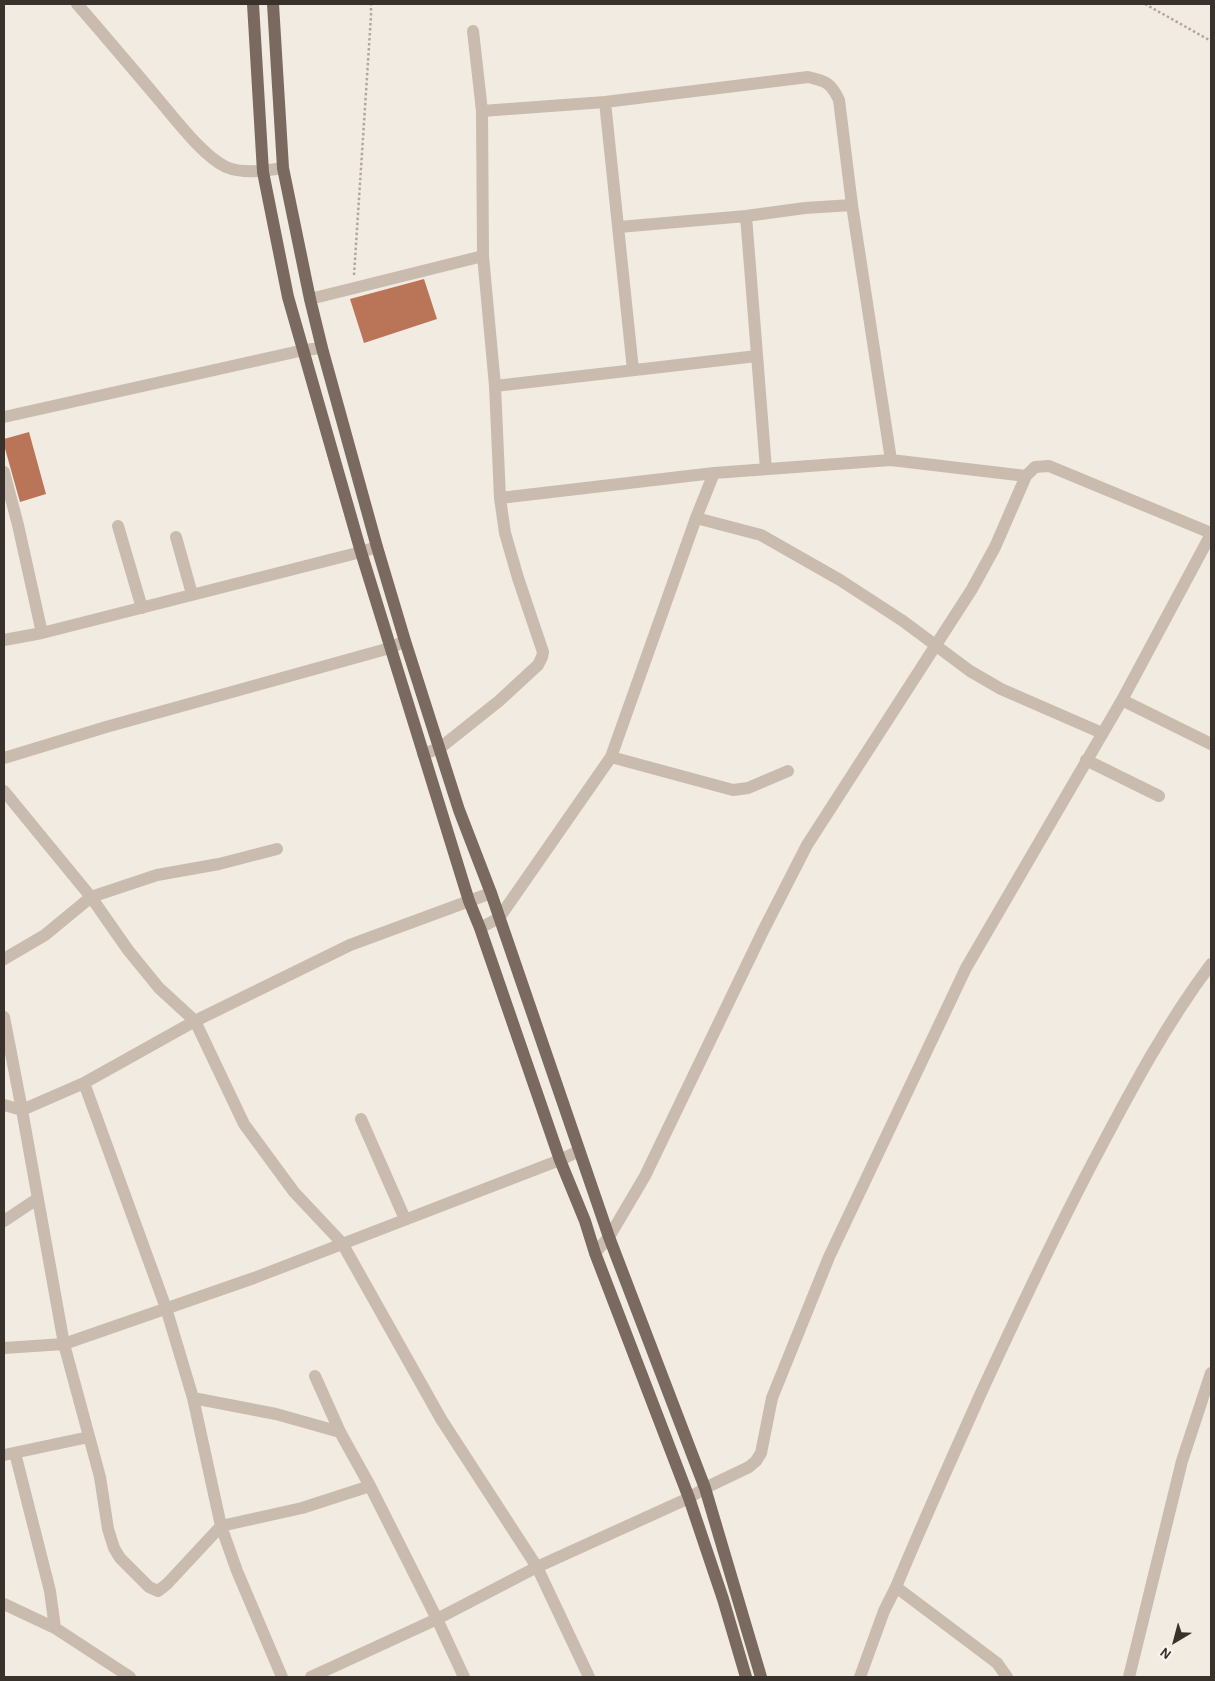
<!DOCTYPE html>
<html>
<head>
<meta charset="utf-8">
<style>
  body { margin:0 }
  #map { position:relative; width:1215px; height:1681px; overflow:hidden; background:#f2ebe2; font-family:"Alegreya Sans",sans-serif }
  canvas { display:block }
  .frame { position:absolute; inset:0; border:5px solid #39312c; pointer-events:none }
  .north { position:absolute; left:1150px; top:1616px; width:50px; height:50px; -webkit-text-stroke:4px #f9f5ee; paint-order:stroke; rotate:217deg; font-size:14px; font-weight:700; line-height:20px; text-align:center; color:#39312c }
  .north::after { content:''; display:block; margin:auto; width:18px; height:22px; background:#39312c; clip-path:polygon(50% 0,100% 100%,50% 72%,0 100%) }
</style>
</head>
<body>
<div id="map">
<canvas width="1215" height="1681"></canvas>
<div class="frame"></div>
<div class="north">N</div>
</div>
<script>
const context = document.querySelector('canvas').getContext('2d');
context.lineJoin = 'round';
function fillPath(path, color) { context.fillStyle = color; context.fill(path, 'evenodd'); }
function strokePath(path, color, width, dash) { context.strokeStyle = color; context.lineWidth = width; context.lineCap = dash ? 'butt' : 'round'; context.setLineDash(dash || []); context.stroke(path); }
const building = new Path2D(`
  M424,279L437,319L364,343L350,299Z
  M29,432L46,494L20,502L4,445V439Z`);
const path = new Path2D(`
  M1145,4L1211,41
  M354,275L371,16V4`);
const minor = new Path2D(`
  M77,4C105,36 132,68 159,100C176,120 203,156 226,167C243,174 265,171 283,168
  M473,31L482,111L483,256
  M605,102L633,370
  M482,111L605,102L808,77C826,81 831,83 839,100L852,205
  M746,216L766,469
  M619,227L746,216L805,208L852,205L891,460
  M310,299L483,256L495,386L500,498
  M495,386L757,356
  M4,417L304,350L322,348
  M4,472L18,525L42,633
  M696,518L761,535L840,580L903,621L970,671L1001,689L1102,733
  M118,526L142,608
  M176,537L192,594
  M4,640L42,633L361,552L377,547
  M1122,700L1211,534
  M423,754L440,748L499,701L538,665L542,657L543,652L518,578L505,533L500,498L714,473
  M611,757L733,790L748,788L788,771
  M4,758L106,727L390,648L405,641
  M1086,760L1159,796
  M4,791L91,897L128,950L159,988L195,1021L244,1124L294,1192L342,1243L441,1419L537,1567L589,1677
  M480,928L499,918L611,757L696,518L714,473L891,460L1026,476
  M4,959L45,935L91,897L157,875L219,864L277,849
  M4,1017L22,1110L4,1105
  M84,1083L166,1308L193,1398L221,1526L237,1571L282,1677
  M361,1119L405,1219
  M4,1221L37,1199
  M595,1253L609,1237L645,1176L763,931L807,845L972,589L995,547L1026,476L1035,467L1049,466L1211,533
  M4,1348L64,1344L254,1278L560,1160L579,1151
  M315,1376L340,1432L370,1486L437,1619L464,1677
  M193,1398L276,1414L340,1432
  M15,1453L50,1591L55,1628
  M4,1455L89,1437
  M370,1486L302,1508L221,1526L167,1584L158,1591L149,1587L120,1558L114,1548L108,1529L100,1477L64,1344L22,1110L84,1083L195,1021L350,945L491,893
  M4,1604L55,1628L130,1677
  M311,1677L437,1619L537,1567L689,1498L705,1488L749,1467L756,1461L761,1453L772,1398L829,1257L966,968L1122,700L1211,744
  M860,1677L884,1611L896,1587
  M1007,1677L997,1663L896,1587C923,1522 952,1458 981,1393C1017,1315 1053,1238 1093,1162C1129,1094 1165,1025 1211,964
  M1129,1677L1182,1461L1211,1373`);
const major = new Path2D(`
  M253,4L263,172L288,297L361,552L469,901L480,928L560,1160L585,1221L595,1253L689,1498L723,1599L746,1677
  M273,4L283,168L310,299L322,348L377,547L405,641L459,810L491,893L609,1237L705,1488L761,1677`);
fillPath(building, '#ba7558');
strokePath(path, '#b5a699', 2.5, [2.5, 2.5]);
strokePath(minor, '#c9bcaf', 12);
strokePath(major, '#79695f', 12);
</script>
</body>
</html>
